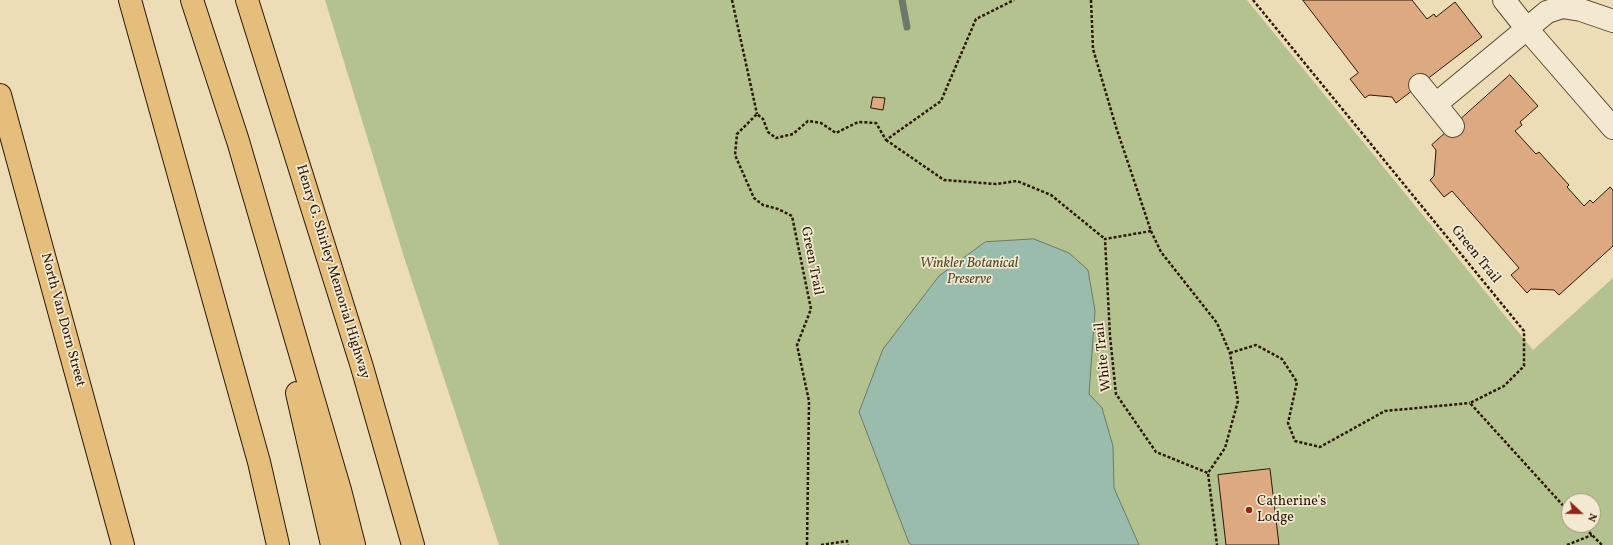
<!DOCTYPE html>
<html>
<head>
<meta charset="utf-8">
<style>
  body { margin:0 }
  #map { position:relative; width:1613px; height:545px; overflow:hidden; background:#ecddb7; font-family:Vollkorn,serif }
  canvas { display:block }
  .north { position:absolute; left:1561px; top:493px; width:40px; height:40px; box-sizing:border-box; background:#f3e9d0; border:1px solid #a3957f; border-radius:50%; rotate:112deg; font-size:11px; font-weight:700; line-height:16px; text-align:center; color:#2b1806 }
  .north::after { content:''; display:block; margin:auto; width:14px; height:18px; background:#8f2418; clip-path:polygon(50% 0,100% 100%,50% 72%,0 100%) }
</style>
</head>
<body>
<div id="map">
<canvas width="1613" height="545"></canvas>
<div class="north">N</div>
</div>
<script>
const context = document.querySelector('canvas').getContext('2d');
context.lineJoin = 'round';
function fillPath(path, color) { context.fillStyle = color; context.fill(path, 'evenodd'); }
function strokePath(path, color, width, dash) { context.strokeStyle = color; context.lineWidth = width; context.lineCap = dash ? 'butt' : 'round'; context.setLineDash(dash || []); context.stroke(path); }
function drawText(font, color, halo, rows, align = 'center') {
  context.font = font + ' Vollkorn,serif'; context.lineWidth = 3.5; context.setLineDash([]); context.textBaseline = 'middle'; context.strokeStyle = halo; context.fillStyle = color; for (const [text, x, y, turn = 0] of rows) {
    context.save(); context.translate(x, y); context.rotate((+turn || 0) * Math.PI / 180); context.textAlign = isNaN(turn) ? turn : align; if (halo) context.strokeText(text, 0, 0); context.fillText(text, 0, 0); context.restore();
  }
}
const green = new Path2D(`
  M325,0H1247L1533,350L1613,278V545H499L404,257ZM1569,501H1593V525H1569Z`);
const water = new Path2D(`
  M1034,239L1069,253L1088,270L1095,311L1089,394L1102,408L1113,446L1114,488L1139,545H912L909,543L859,412L883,349L939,276L985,242Z`);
const stream = new Path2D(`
  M902,0L907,27`);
const building = new Path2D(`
  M1303,0H1412L1427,19L1434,14L1436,17L1455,2L1482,37L1396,103L1392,97L1369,95L1365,98L1350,79L1358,73Z
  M1510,75L1538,106L1520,122L1522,125L1515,131L1536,154L1539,152L1569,185L1567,187L1584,206L1590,200L1593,203L1610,187L1613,190V246L1559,295L1554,290L1531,289L1527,293L1511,275L1519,268L1452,191L1444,197L1430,180L1434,176L1436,150L1432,145Z
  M873,97L885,98L883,110L871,108Z
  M1270,469L1279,545H1226L1218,475Z`);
const path = new Path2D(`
  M732,0L757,114
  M1091,0L1093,49L1116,127L1151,231L1161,252L1217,323L1230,353L1238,401L1225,448L1208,473L1217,545
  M1253,0L1524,331V366L1504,386L1470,403L1569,512
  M886,140L944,180L996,184L1017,181L1051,195L1105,239
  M1151,231L1105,239L1110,336L1116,394L1156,452L1208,473
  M1230,353L1256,345L1282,359L1297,382L1288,423L1295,441L1320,447L1385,411L1470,403
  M1582,525L1602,545
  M807,545L809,401L797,345L811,309L792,216L778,209L763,205L754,198L735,155L737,134L757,114L763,119L768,132L776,138L793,134L808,121L821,123L836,133L858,122L876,123L886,140L941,101L976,19L1014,0
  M821,545L847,541L848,545
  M1567,545L1592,535`);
const minor = new Path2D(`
  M1504,0L1527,29L1613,128
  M1420,85L1453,126
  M1436,104L1547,12L1562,7L1581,10L1613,21`);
const major = new Path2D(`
  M0,95L123,545`);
const highway = new Path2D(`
  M130,0L259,462L278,545
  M192,0L238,141L340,490L354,545
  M247,0L362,367L413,545
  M297,393L332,545`);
const markers = [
  [1249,510,4,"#8f2418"]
];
const streetNames = [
  ["Green Trail",1475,255,51],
  ["Green Trail",811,261,79],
  ["Henry G. Shirley Memorial Highway",332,272,73],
  ["North Van Dorn Street",62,320,75],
  ["White Trail",1104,357,-96]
];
const parkNames = [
  ["Winkler Botanical",969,264],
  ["Preserve",969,280]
];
const poiNames = [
  ["Catherine's",1257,502],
  ["Lodge",1257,518]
];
fillPath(green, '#b4c290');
fillPath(water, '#99bcac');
strokePath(water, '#6d7a6a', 1);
strokePath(stream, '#6d7a6a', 7);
fillPath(building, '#dca981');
strokePath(building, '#2b1806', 1);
strokePath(minor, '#5b4932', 24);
strokePath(major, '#2b1806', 24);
strokePath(highway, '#2b1806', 24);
strokePath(path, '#2b1806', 2.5, [3, 2]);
strokePath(minor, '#f3e9d0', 22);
strokePath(major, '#e6be7c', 22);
strokePath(highway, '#e6be7c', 22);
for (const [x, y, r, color] of markers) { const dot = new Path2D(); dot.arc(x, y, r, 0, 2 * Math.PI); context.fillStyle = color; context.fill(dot); strokePath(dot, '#f3e9d0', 1.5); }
drawText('14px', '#2b1806', '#f3e9d0', streetNames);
drawText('italic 14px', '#544b2f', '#f3e9d0', parkNames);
drawText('14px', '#2b1806', '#f3e9d0', poiNames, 'left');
</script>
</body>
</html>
